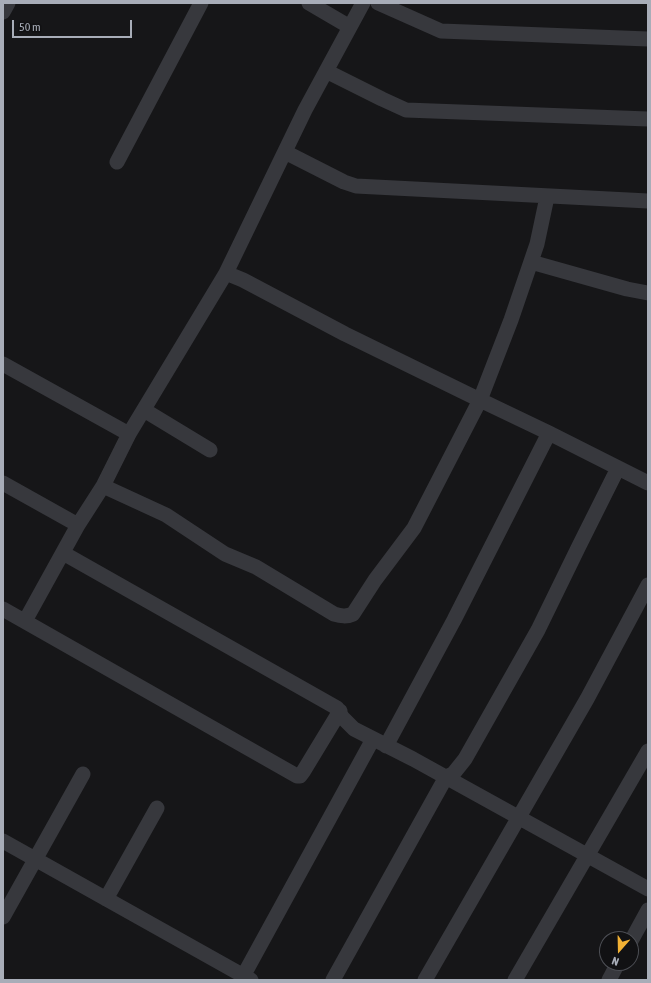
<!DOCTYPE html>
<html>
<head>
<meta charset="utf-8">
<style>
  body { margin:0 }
  #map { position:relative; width:651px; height:983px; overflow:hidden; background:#161618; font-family:"Asap Condensed",sans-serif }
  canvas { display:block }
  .frame { position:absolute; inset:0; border:4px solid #a8adb8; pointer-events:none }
  .north { position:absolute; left:599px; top:931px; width:40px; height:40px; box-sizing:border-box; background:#111113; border:1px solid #4d4f55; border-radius:50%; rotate:200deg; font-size:11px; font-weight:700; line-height:16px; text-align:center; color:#a8adb8 }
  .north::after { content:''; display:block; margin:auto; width:14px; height:18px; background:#f2b134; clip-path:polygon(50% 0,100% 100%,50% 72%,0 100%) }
  .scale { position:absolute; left:12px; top:20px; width:120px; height:18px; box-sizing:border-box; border:2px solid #a8adb8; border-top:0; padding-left:5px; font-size:12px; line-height:14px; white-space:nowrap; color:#a8adb8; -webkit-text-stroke:3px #111113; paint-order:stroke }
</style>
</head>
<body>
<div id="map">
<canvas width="651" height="983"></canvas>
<div class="frame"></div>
<div class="north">N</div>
<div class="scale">50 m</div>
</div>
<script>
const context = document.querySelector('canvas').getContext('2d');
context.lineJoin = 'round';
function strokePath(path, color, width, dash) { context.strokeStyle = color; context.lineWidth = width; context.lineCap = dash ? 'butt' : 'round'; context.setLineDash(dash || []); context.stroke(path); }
const street = new Path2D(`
  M309,3L350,27
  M378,3L441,31L648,39
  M3,12L8,3
  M326,71L382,99L406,110L648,119
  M285,152L344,182L356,186L648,201
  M117,162L201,3
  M531,262L627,289L648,293
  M226,273L305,110L363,3
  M3,364L129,434
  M144,410L210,450
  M3,483L78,525
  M103,486L166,515L225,554L256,567L334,614C341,616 346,617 353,614L375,580L414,528L480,400L511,320L537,244L547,197
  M63,553L337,708L342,717L354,729L413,759L648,889
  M3,609L297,776H300L303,772L340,711
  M25,621L78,525L103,486L129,434L226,273L243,280L345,334L480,400L549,433L648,483
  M386,746L454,620L549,433
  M3,841L251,980
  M106,899L157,808
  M3,917L83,774
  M631,941L648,910
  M241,980L373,739
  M333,980L446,777L453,774L465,759L538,630L579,546L618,468
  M425,980L587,699L648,585
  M515,980L648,751
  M609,980L618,963`);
strokePath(street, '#37383d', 15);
</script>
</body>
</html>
